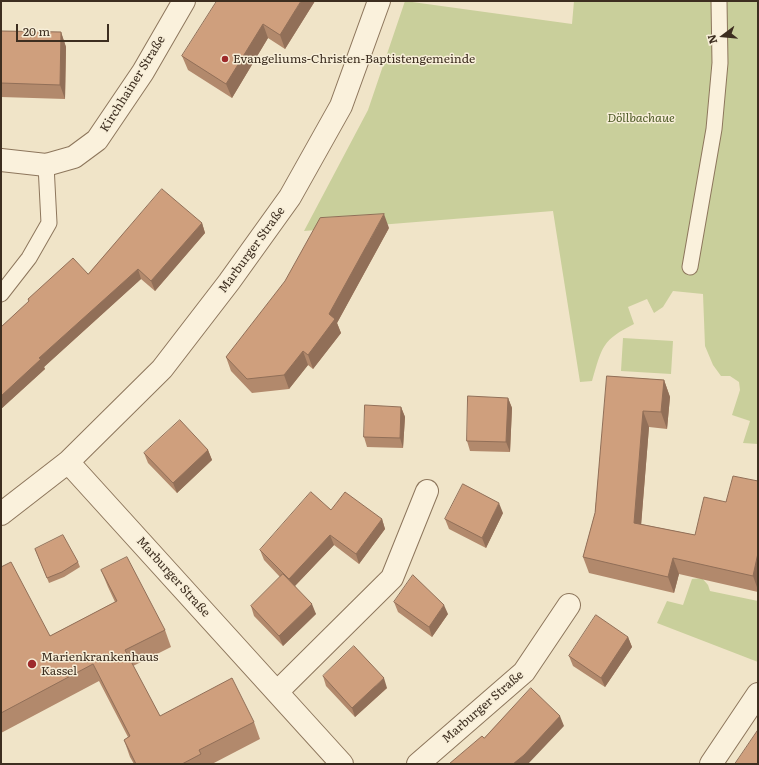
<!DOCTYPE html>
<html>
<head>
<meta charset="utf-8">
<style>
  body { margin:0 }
  #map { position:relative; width:759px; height:765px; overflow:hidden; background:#f0e4c8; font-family:Literata,serif }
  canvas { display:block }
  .frame { position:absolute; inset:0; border:2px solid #3d2e20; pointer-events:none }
  .north { position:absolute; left:703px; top:16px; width:40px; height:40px; -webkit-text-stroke:3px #f7eed8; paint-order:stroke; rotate:254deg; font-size:11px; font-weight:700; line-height:16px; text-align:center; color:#3d2e20 }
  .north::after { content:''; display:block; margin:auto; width:14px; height:18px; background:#3d2e20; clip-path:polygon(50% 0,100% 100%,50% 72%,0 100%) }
  .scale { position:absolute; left:16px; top:24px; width:93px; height:18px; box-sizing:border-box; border:2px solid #3d2e20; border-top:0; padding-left:5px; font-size:12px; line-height:14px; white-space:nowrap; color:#3d2e20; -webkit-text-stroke:3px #f7eed8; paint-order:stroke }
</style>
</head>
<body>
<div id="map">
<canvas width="759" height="765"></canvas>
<div class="frame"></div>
<div class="north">N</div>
<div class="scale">20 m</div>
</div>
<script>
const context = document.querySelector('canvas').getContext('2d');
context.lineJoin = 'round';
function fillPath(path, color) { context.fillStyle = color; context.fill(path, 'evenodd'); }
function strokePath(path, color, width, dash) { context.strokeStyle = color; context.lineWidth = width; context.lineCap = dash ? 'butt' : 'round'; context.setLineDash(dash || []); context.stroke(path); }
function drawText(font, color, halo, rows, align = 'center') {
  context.font = font + ' Literata,serif'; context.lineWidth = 3; context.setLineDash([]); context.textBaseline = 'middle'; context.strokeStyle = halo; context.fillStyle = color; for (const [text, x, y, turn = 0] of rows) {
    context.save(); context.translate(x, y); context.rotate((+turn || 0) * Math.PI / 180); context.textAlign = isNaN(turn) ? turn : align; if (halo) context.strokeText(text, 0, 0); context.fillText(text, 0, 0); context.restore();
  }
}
const green = new Path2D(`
  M405,1L572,24L574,1H758V444L743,443L750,421L732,415L740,390L739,382L730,376H721L713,365L705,346L703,294L673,291L663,307L654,313L647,299L628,307L634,324C602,340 602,347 592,381L580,382L553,211L304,231L368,110Z
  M623,338L673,341L671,374L621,371Z
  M702,578L708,585L710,591L758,601V662L657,623L667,601L683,605L692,579Z`);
const service = new Path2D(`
  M690,267L714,129L720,63L719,1
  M1,294L29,258L49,223L46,165`);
const minor = new Path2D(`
  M1,160L46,165L74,157L97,140L143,72L184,1
  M68,462L342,764
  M1,514L68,462L162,369L229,282L290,197L341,106L379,1
  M277,692L392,578L427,491
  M418,764L524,672L569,605
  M711,764L758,694`);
const wall = new Path2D(`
  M315,1L285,49L268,38L232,98L188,70L182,56Z
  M1,31L61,32L66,47L65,99L1,97Z
  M202,223L205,233L155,291L141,279L44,367L45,369L1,409V327L29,302L28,299L88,274Z
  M389,228L337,323L341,333L313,369L308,365L289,389L252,393L231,371L226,357Z
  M607,376L664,380L670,397L667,429L649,427L641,524L695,535L726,502L758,481V592L679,574L674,593L589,573L583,557L595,513Z
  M508,398L512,408L510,452L470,451L467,441Z
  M401,407L405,417L403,448L367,447L364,437Z
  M208,450L212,460L177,493L148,463L144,453Z
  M331,510L382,519L385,529L359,564L334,545L295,586L316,614L283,646L254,616L251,606L280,577L264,560L260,550Z
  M503,513L486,548L449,529L445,519Z
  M35,549L78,562L80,567L64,577L49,583Z
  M1,567L50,636L115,602L108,587L101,570L165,630L171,647L133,666L160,716L254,722L260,739L212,764H134L130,757L124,740L128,737L99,681L1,733Z
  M394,602L448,614L432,637L398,612Z
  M628,637L632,647L605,687L573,666L569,656Z
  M323,676L387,688L355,717L326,686Z`);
const shadedWall = new Path2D(`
  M301,1H315L285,49L280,35Z
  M263,24L268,38L232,98L226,84Z
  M61,32L66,47L65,99L60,85Z
  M384,214L389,228L337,323L341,333L313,369L308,355L329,314Z
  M202,223L205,233L155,291L151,281Z
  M138,269L141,279L44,367L45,369L1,409V396L39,358Z
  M303,351L308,365L289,389L284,375Z
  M664,380L670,397L667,429L661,412Z
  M508,398L512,408L510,452L506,442Z
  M401,407L405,417L403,448L400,438Z
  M643,411L649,427L640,539L634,523Z
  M208,450L212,460L177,493L173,483Z
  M499,503L503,513L486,548L482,538Z
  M382,519L385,529L359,564L356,554Z
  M330,535L334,545L292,589L289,579Z
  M758,553V590L753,576Z
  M673,558L679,574L674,593L668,577Z
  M312,604L316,614L283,646L279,636Z
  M444,605L448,614L432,637L429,627Z
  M628,637L632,647L605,687L601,678Z
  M384,678L387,688L355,717L352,708Z
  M560,716L564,726L528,764H513Z`);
const building = new Path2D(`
  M217,1H301L280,35L263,24L226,84L182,56Z
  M1,31L61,32L60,85L1,83Z
  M162,189L202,223L151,281L138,269L39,358L41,359L1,396V327L29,301L28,299L73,258L88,274Z
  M384,214L329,314L335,319L308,355L303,351L284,375L247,379L226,357L285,281L320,218Z
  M607,376L664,380L661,412L643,411L634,523L695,535L704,497L726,502L733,476L758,481V553L753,576L673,558L668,577L583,557L595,513Z
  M468,396L508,398L506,442L467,441Z
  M365,405L401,407L400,438L364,437Z
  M180,420L208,450L173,483L144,453Z
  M463,484L499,503L482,538L445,519Z
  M311,492L331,510L345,492L382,519L356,554L330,535L289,579L260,550Z
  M63,535L78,562L62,572L47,578L35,549Z
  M127,557L165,630L125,650L160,716L232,678L254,722L199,750L201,754L182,764H136L124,740L130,736L93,664L1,713V567L11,562L50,636L117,601L101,570Z
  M283,574L312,604L279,636L251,606Z
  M413,575L444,605L429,627L394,602Z
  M596,615L628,637L601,678L569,656Z
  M354,646L384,678L352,708L323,676Z
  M531,688L560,716L524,755L513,764H449L482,736L484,738Z
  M758,730V764H735Z`);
const markers = [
  [225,59,4,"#9e2a2b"],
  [32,664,5,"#9e2a2b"]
];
const poiNames = [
  ["Evangeliums-Christen-Baptistengemeinde",233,59],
  ["Marienkrankenhaus",41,657],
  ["Kassel",41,671]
];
const streetNames = [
  ["Kirchhainer Straße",133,84,-58],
  ["Marburger Straße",252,250,-54],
  ["Marburger Straße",173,577,48],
  ["Marburger Straße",483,707,-41]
];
const parkNames = [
  ["Döllbachaue",641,118]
];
fillPath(green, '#c9cf9b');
strokePath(service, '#8d765c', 17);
strokePath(minor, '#8d765c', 24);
strokePath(service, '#faf1dc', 15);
strokePath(minor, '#faf1dc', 22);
fillPath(wall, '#b2896c');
fillPath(shadedWall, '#916f58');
fillPath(building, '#cf9f7d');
strokePath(building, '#916f58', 1);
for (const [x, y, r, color] of markers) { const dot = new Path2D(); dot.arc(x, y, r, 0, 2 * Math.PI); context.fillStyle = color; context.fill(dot); strokePath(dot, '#f7eed8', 1.5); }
drawText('12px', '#3d2e20', '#f7eed8', poiNames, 'left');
drawText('12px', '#3d2e20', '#f7eed8', streetNames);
drawText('italic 12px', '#4d5a26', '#f7eed8', parkNames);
</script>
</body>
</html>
